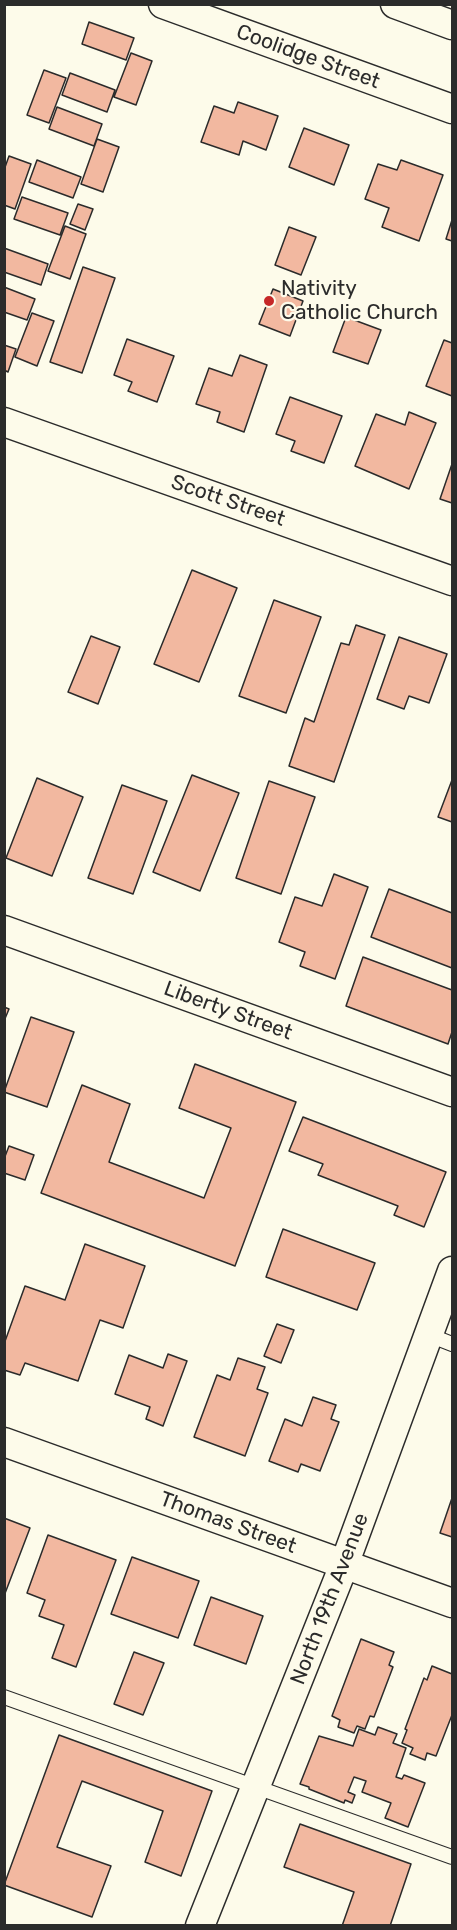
<!DOCTYPE html>
<html>
<head>
<meta charset="utf-8">
<style>
  body { margin:0 }
  #map { position:relative; width:457px; height:1930px; overflow:hidden; background:#fdfbea; font-family:Rubik,sans-serif }
  canvas { display:block }
  .frame { position:absolute; inset:0; border:6px solid #2b2b2b; pointer-events:none }
</style>
</head>
<body>
<div id="map">
<canvas width="457" height="1930"></canvas>
<div class="frame"></div>
</div>
<script>
const context = document.querySelector('canvas').getContext('2d');
context.lineJoin = 'round';
function fillPath(path, color) { context.fillStyle = color; context.fill(path, 'evenodd'); }
function strokePath(path, color, width, dash) { context.strokeStyle = color; context.lineWidth = width; context.lineCap = dash ? 'butt' : 'round'; context.setLineDash(dash || []); context.stroke(path); }
function drawText(font, color, halo, rows, align = 'center') {
  context.font = font + ' Rubik,sans-serif'; context.lineWidth = 4.5; context.setLineDash([]); context.textBaseline = 'middle'; context.strokeStyle = halo; context.fillStyle = color; for (const [text, x, y, turn = 0] of rows) {
    context.save(); context.translate(x, y); context.rotate((+turn || 0) * Math.PI / 180); context.textAlign = isNaN(turn) ? turn : align; if (halo) context.strokeText(text, 0, 0); context.fillText(text, 0, 0); context.restore();
  }
}
const building = new Path2D(`
  M89,22L134,38L126,60L82,44Z
  M131,53L152,61L136,105L114,97Z
  M44,70L66,78L49,123L27,115Z
  M70,73L115,90L107,112L62,95Z
  M238,102L278,116L266,150L243,141L239,155L201,142L214,106L234,113Z
  M57,107L102,124L94,146L49,129Z
  M304,128L349,145L334,185L289,167Z
  M97,139L119,147L103,192L81,184Z
  M9,156L31,164L15,209L4,205V170Z
  M37,160L81,177L73,198L29,182Z
  M401,160L443,175L419,241L382,227L389,208L365,199L378,164L397,170Z
  M22,197L68,213L60,235L14,219Z
  M78,204L93,209L85,230L70,224Z
  M452,220V241L446,239Z
  M65,226L86,234L70,279L48,271Z
  M289,227L316,237L301,275L275,265Z
  M4,248L48,264L41,285L4,272Z
  M83,267L115,278L82,373L50,362Z
  M4,287L35,299L27,320L4,312Z
  M273,289L303,301L290,336L259,324Z
  M32,313L54,321L37,366L15,357Z
  M346,317L381,330L368,364L333,352Z
  M127,339L174,356L157,402L128,391L132,382L114,375Z
  M444,340L452,343V396L426,386Z
  M4,345L16,349L8,372L4,370Z
  M240,355L267,365L244,432L217,422L220,412L196,404L209,368L232,376Z
  M290,397L342,416L324,463L291,451L295,441L276,434Z
  M409,412L436,423L409,489L355,466L376,414L405,425Z
  M452,464V503L440,499Z
  M192,570L237,588L199,682L154,664Z
  M274,600L321,617L286,713L239,696Z
  M356,625L385,635L334,782L289,766L305,718L314,722L341,643L349,645Z
  M91,636L120,647L98,704L68,692Z
  M399,637L447,654L429,703L409,696L404,709L377,699Z
  M192,775L239,793L200,891L153,872Z
  M37,778L83,797L52,876L6,858Z
  M452,780V822L438,817Z
  M269,781L315,797L281,894L236,878Z
  M122,785L167,801L133,894L88,878Z
  M334,874L368,887L335,979L300,966L305,952L279,942L295,897L322,906Z
  M389,889L452,913V968L371,937Z
  M363,957L452,990V1032L448,1044L346,1006Z
  M4,1007L9,1009L4,1021Z
  M31,1017L74,1032L47,1107L4,1092Z
  M195,1064L296,1102L235,1266L41,1193L82,1085L130,1104L109,1162L204,1198L231,1128L179,1108Z
  M303,1117L446,1172L424,1227L394,1215L398,1206L318,1175L323,1164L289,1151Z
  M9,1146L34,1155L25,1180L4,1173V1159Z
  M283,1229L375,1263L357,1310L266,1277Z
  M85,1244L145,1266L123,1328L100,1320L78,1381L25,1363L20,1375L4,1370V1344L25,1286L65,1300Z
  M277,1324L294,1330L281,1363L264,1356Z
  M168,1354L187,1361L163,1426L146,1419L150,1407L115,1394L129,1355L163,1368Z
  M238,1358L265,1367L257,1389L268,1393L245,1456L194,1437L217,1375L230,1380Z
  M313,1397L336,1405L331,1419L339,1422L320,1471L301,1464L298,1472L269,1461L285,1419L302,1426Z
  M452,1498V1537L440,1533Z
  M4,1518L30,1528L4,1596Z
  M48,1535L116,1560L76,1667L52,1658L64,1625L39,1616L45,1600L27,1593Z
  M132,1557L199,1581L178,1638L111,1614Z
  M211,1597L263,1616L246,1664L194,1645Z
  M361,1639L394,1652L389,1665L393,1667L374,1717L370,1716L365,1729L357,1726L354,1733L338,1727L340,1720L332,1716Z
  M134,1652L164,1663L143,1715L114,1704Z
  M432,1666L452,1674V1715L436,1756L427,1753L425,1760L410,1754L413,1748L402,1743L407,1730L405,1729L424,1678L427,1680Z
  M378,1727L397,1734L393,1743L406,1748L396,1777L402,1779L404,1775L425,1783L408,1827L385,1818L391,1803L362,1792L366,1781L354,1777L348,1792L355,1795L352,1803L345,1800L344,1803L309,1789V1787L300,1784L319,1736L353,1746L359,1729L375,1735Z
  M59,1735L212,1791L181,1876L145,1862L163,1811L82,1781L57,1847L111,1866L92,1917L4,1885Z
  M300,1824L411,1864L390,1926H342L354,1892L284,1867Z`);
const lane = new Path2D(`
  M429,1335L452,1344
  M4,1697L452,1857`);
const street = new Path2D(`
  M163,4L452,109
  M395,4L452,25
  M4,422L452,581
  M4,930L452,1092
  M4,1442L452,1603
  M200,1926L344,1565L452,1271`);
const markers = [
  [269,301,6,"#c62828"]
];
const streetNames = [
  ["Coolidge Street",308,57,20],
  ["Scott Street",228,501,19],
  ["Liberty Street",228,1011,20],
  ["Thomas Street",228,1523,20],
  ["North 19th Avenue",330,1599,-69]
];
const poiNames = [
  ["Nativity",281,289],
  ["Catholic Church",281,313]
];
fillPath(building, '#f2b8a0');
strokePath(building, '#2b2b2b', 1.5);
strokePath(lane, '#2b2b2b', 16);
strokePath(street, '#2b2b2b', 31);
strokePath(lane, '#fdfbea', 14);
strokePath(street, '#fdfbea', 28);
for (const [x, y, r, color] of markers) { const dot = new Path2D(); dot.arc(x, y, r, 0, 2 * Math.PI); context.fillStyle = color; context.fill(dot); strokePath(dot, '#fdfbea', 2); }
drawText('21px', '#2b2b2b', '#fdfbea', streetNames);
drawText('21px', '#2b2b2b', '#fdfbea', poiNames, 'left');
</script>
</body>
</html>
